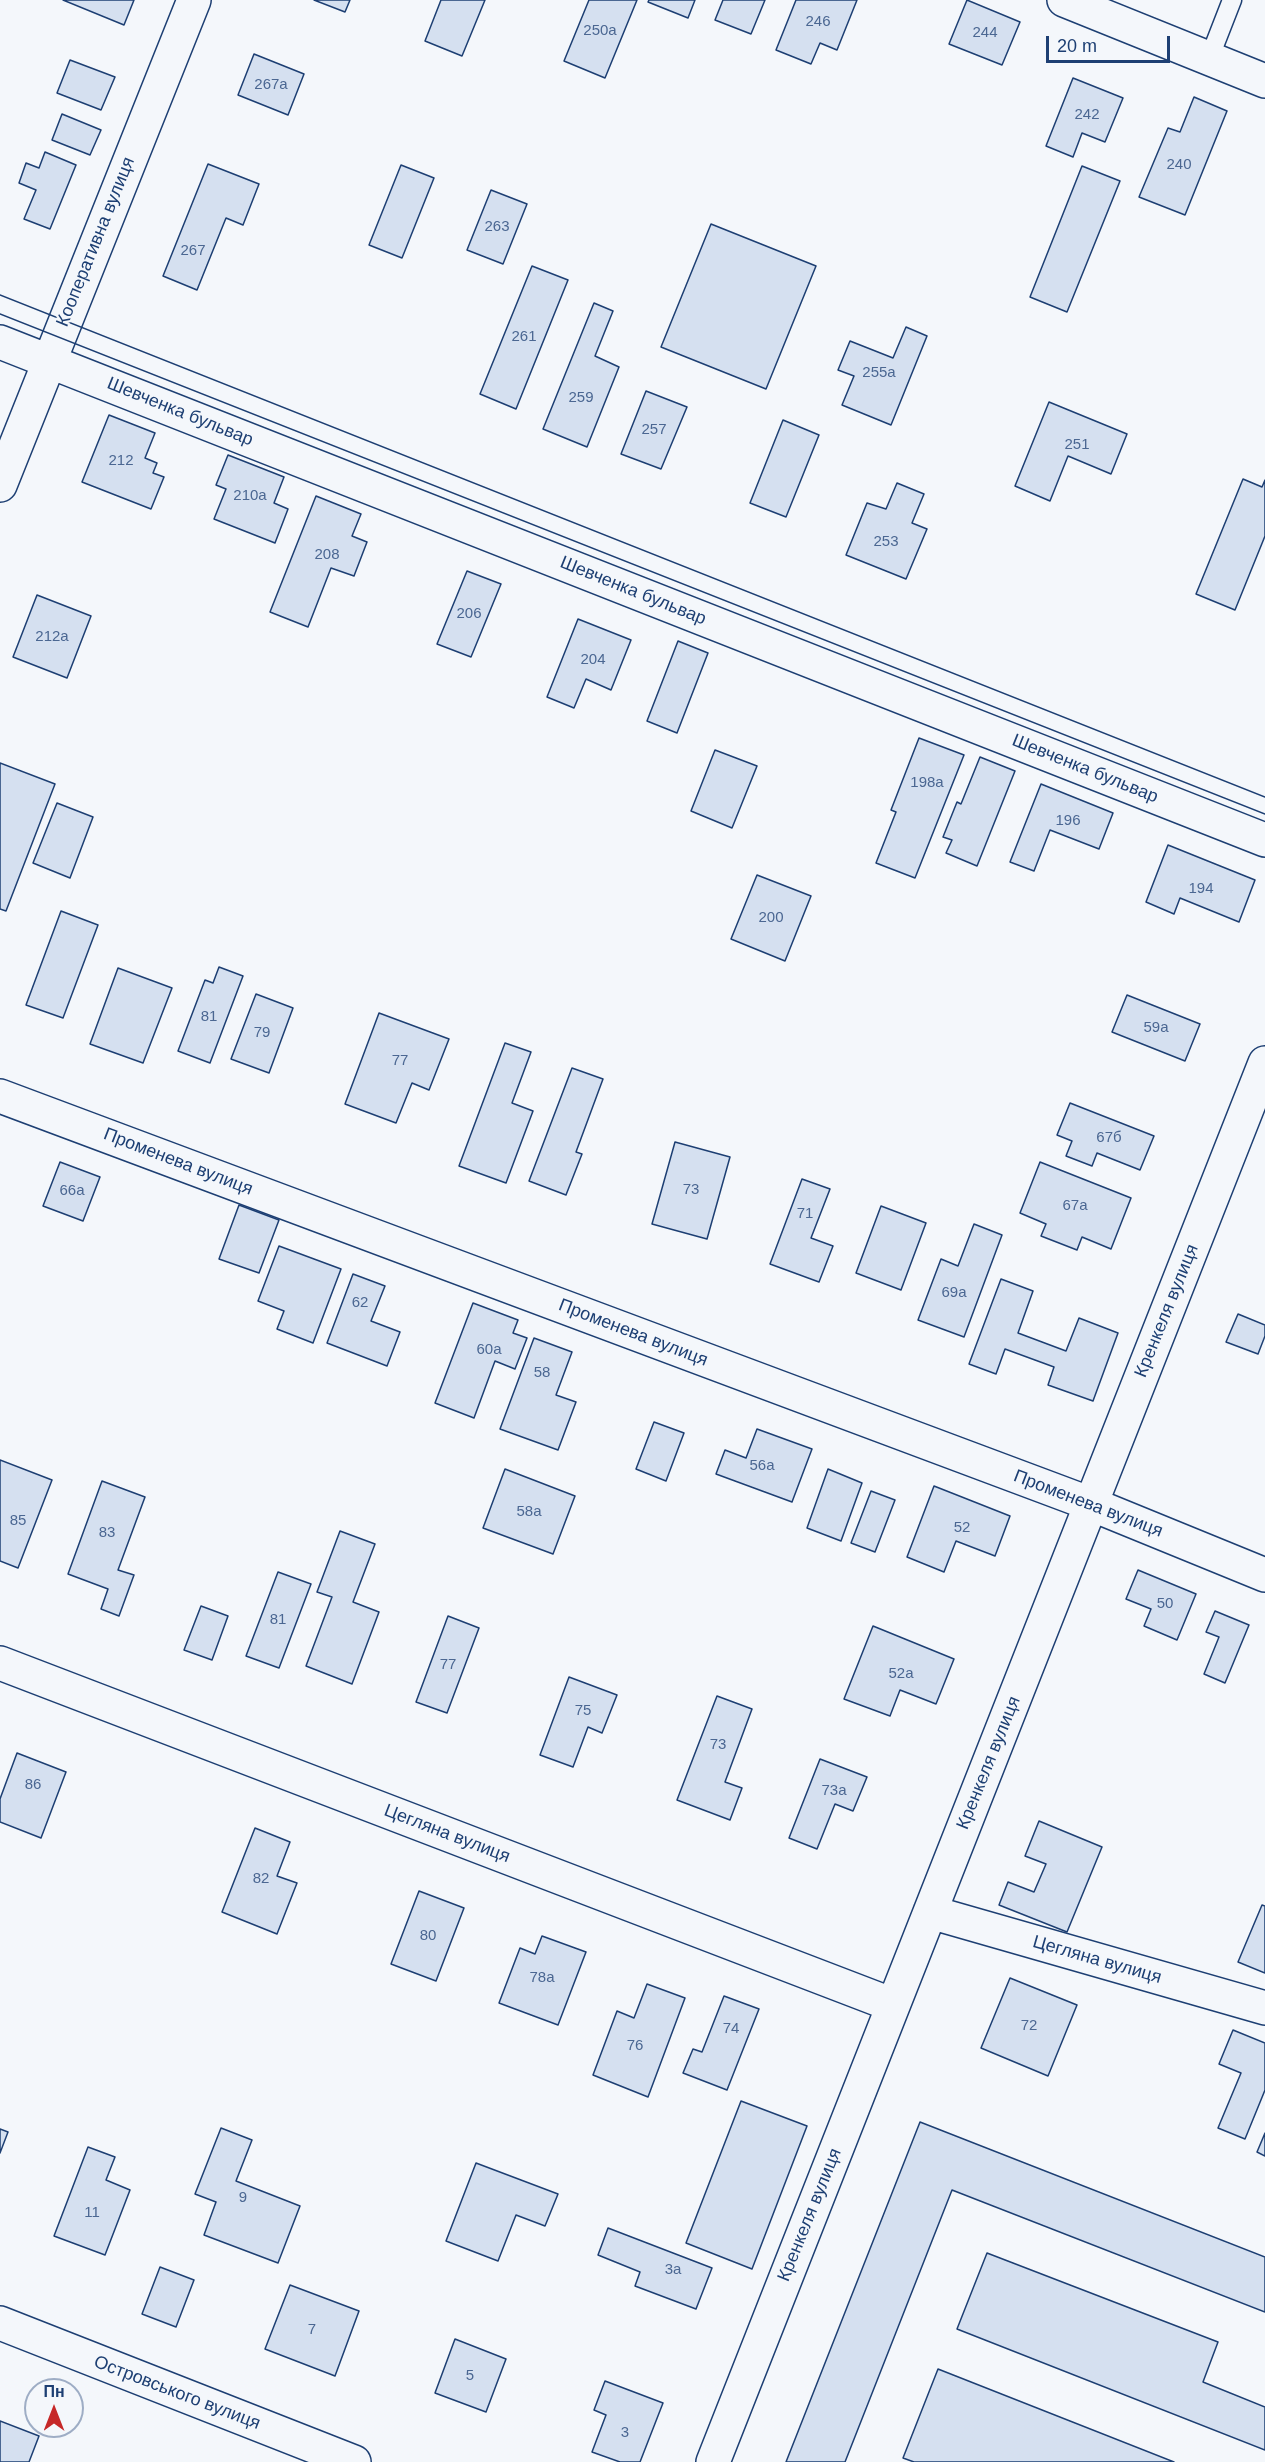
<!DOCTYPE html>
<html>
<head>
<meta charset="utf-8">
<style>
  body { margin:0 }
  #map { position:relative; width:1265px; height:2462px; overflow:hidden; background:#f4f7fb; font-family:Helvetica,sans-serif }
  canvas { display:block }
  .north { position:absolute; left:24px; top:2378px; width:60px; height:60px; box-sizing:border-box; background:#f4f7fb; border:2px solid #9eadc5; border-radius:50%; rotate:0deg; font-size:16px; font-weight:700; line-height:24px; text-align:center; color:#1d3f73 }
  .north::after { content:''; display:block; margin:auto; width:21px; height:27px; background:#c62828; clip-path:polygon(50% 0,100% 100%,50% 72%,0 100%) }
  .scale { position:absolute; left:1046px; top:36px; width:124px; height:27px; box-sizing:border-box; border:3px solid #1d3f73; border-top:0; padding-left:8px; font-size:18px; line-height:21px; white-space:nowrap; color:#1d3f73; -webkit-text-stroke:4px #f4f7fb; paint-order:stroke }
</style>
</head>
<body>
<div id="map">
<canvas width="1265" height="2462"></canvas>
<div class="north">Пн</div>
<div class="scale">20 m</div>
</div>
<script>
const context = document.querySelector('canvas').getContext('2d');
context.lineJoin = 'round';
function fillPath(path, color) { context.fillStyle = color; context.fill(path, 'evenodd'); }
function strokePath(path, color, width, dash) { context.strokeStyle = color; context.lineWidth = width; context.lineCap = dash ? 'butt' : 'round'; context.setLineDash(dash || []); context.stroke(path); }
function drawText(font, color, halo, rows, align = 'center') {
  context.font = font + ' Helvetica,sans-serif'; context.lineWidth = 4.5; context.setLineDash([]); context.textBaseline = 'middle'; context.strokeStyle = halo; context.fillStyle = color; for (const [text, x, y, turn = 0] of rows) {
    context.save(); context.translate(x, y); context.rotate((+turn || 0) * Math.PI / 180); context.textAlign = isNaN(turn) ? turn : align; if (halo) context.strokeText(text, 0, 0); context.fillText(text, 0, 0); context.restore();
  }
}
const building = new Path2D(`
  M63,0H134L124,25Z
  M314,0H350L345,12Z
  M441,0H485L462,56L425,41Z
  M589,0H637L605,78L564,61Z
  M649,0H695L688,18L648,2Z
  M723,0H765L751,34L715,20Z
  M796,0H857L837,50L820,43L811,64L776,50Z
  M967,0L1020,22L1002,65L949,44Z
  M254,54L304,74L288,115L238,95Z
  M70,60L115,77L101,110L57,93Z
  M1073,78L1123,98L1105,142L1082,133L1073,157L1046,146Z
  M1194,97L1227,111L1185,215L1139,197L1168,128L1180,132Z
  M62,114L101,130L90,155L52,140Z
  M45,152L76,165L50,229L24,219L36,190L19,183L26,163L39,168Z
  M208,164L259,184L243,225L226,218L197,290L163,276Z
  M401,165L434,178L402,258L369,245Z
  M1082,166L1120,181L1067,312L1030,297Z
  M491,190L527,204L503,264L467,250Z
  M711,224L816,266L766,389L661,347Z
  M532,266L568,280L516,409L480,394Z
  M594,303L613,311L595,356L619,367L587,447L543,429Z
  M906,327L927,336L891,425L842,405L854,376L838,370L850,341L893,358Z
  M646,391L687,407L661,469L621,454Z
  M1049,402L1127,434L1111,474L1068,456L1050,501L1015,486Z
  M109,415L155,433L145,458L157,463L153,473L164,477L151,509L82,482Z
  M783,420L819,435L786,517L750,503Z
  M228,455L284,477L274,503L288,509L275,543L214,519L226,489L216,485Z
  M1243,479L1262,487L1265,480V536L1235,610L1196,594Z
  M897,483L924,494L912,523L927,529L906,579L846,555L867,503L886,509Z
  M316,496L361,514L352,536L367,542L354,576L331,568L308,627L270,612Z
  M467,571L501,584L471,657L437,644Z
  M37,595L91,616L67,678L13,657Z
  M578,619L631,640L611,690L586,679L574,708L547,697Z
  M678,641L708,653L677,733L647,721Z
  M919,738L964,755L915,878L876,863L896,812L891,810Z
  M715,750L757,766L732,828L691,811Z
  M980,757L1015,771L977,866L946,853L952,840L943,837L957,802L961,804Z
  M0,763L55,784L6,911L0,909Z
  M1041,784L1113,813L1099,849L1050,830L1034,871L1010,862Z
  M57,803L93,817L70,878L33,863Z
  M1168,845L1255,880L1239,922L1180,898L1174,914L1146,902Z
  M757,875L811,896L785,961L731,939Z
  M61,911L98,925L63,1018L26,1005Z
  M219,967L243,976L210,1063L178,1051L205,980L213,983Z
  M118,968L172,988L143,1063L90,1044Z
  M256,994L293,1008L269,1073L231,1059Z
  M1127,995L1200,1024L1185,1061L1112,1032Z
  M379,1013L449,1039L429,1090L412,1083L396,1123L345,1104Z
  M505,1043L531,1052L512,1103L533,1111L506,1183L459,1166Z
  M572,1068L603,1079L576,1152L582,1154L566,1195L529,1181Z
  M1070,1103L1154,1136L1140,1170L1097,1153L1092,1166L1066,1156L1072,1141L1057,1135Z
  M675,1142L730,1157L707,1239L652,1224Z
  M60,1162L100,1177L83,1221L43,1206Z
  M1040,1162L1131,1198L1111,1249L1082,1237L1077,1250L1041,1236L1046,1224L1020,1213Z
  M802,1179L830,1189L811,1238L833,1246L819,1282L770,1264Z
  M239,1205L279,1220L259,1273L219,1259Z
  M881,1206L926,1223L901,1290L856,1273Z
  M974,1224L1002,1235L964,1337L918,1320L941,1259L958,1266Z
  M279,1246L341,1269L313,1343L277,1329L284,1311L258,1301Z
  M353,1274L385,1286L371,1321L400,1332L387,1366L327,1343Z
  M1001,1279L1033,1291L1018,1333L1066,1351L1079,1318L1118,1333L1093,1401L1048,1385L1054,1367L1005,1349L996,1374L969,1364Z
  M473,1303L518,1320L513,1333L527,1338L515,1369L495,1361L474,1418L435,1403Z
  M1238,1314L1265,1325V1336L1258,1354L1226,1342Z
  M534,1338L572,1352L556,1395L576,1402L558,1450L500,1429Z
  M654,1422L684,1433L666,1481L636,1469Z
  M757,1429L812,1449L792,1502L716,1474L725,1450L746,1458Z
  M0,1460L52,1480L18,1568L0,1561Z
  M505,1469L575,1496L553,1554L483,1528Z
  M828,1469L862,1483L841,1541L807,1528Z
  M102,1481L145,1497L118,1570L134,1575L119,1616L101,1609L108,1589L68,1574Z
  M934,1486L1010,1516L995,1556L956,1541L944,1572L907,1557Z
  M871,1491L895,1500L875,1552L851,1543Z
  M340,1531L375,1544L353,1602L379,1612L352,1684L306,1666L332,1597L317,1592Z
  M1138,1570L1196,1594L1177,1640L1144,1626L1151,1609L1126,1599Z
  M278,1572L311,1584L279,1668L246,1656Z
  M201,1606L228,1616L212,1660L184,1650Z
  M1215,1611L1249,1625L1225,1683L1204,1674L1219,1637L1206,1632Z
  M448,1616L479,1628L447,1713L416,1702Z
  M873,1626L954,1659L936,1704L900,1690L890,1716L844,1699Z
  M569,1677L617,1695L602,1733L588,1727L573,1767L540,1755Z
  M717,1696L752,1709L725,1782L742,1788L730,1820L677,1800Z
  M17,1753L66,1772L41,1838L0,1822V1799Z
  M820,1759L867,1777L853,1811L835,1804L817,1849L789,1838Z
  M1039,1821L1102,1847L1067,1932L999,1905L1008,1882L1034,1892L1046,1864L1025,1856Z
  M255,1828L290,1842L277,1876L297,1883L277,1934L222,1912Z
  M419,1891L464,1908L436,1981L391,1964Z
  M1262,1905L1265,1906V1973L1238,1962Z
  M542,1936L586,1952L558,2025L499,2003L520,1948L535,1954Z
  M1010,1978L1077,2005L1048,2076L981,2048Z
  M647,1984L685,1998L648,2097L593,2075L617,2011L634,2018Z
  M724,1996L759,2009L727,2090L683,2073L693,2049L702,2052Z
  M1233,2030L1265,2043V2090L1245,2139L1218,2128L1241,2073L1219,2064Z
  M741,2101L807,2126L752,2269L686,2243Z
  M920,2122L1265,2257V2312L952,2190L845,2462H786Z
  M221,2128L252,2140L236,2181L300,2206L278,2263L204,2235L216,2202L195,2194Z
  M0,2129L8,2132L0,2153Z
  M1265,2133V2156L1257,2152Z
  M88,2147L115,2157L106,2180L130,2190L105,2255L54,2236Z
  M476,2163L558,2194L545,2226L516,2215L498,2261L446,2241Z
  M608,2228L712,2268L696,2309L635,2286L640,2272L598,2255Z
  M987,2253L1218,2342L1203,2382L1265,2407V2450L957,2329Z
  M160,2267L194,2280L176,2327L142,2314Z
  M290,2285L359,2311L335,2376L265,2349Z
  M455,2339L506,2359L486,2412L435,2393Z
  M938,2369L1174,2462H914L903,2458Z
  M605,2381L663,2403L640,2462H620L592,2452L606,2415L594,2410Z
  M0,2421L39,2436L29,2462H0Z`);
const lane = new Path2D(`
  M1209,59L1232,0`);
const street = new Path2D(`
  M0,342L1265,840
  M0,485L194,0
  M0,1096L1091,1504L1265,1575
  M0,1663L893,2005
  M930,1912L1265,2008
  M0,2323L354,2462
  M713,2462L1265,1063`);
const secondary = new Path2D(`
  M1064,0L1265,81`);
const tram = new Path2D(`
  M0,295L1265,797
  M0,314L1265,814`);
const numberNames = [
  ["246",818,22],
  ["250а",600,31],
  ["244",985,33],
  ["267а",271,85],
  ["242",1087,115],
  ["240",1179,165],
  ["263",497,227],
  ["267",193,251],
  ["261",524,337],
  ["255а",879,373],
  ["259",581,398],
  ["257",654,430],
  ["251",1077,445],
  ["212",121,461],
  ["210а",250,496],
  ["253",886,542],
  ["208",327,555],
  ["206",469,614],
  ["212а",52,637],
  ["204",593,660],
  ["198а",927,783],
  ["196",1068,821],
  ["194",1201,889],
  ["200",771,918],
  ["81",209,1017],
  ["59а",1156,1028],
  ["79",262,1033],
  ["77",400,1061],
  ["67б",1109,1138],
  ["73",691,1190],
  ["66а",72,1191],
  ["67а",1075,1206],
  ["71",805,1214],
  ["69а",954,1293],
  ["62",360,1303],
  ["60а",489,1350],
  ["58",542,1373],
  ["56а",762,1466],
  ["58а",529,1512],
  ["85",18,1521],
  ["52",962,1528],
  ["83",107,1533],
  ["50",1165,1604],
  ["81",278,1620],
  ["77",448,1665],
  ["52а",901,1674],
  ["75",583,1711],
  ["73",718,1745],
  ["86",33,1785],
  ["73а",834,1791],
  ["82",261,1879],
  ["80",428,1936],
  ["78а",542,1978],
  ["72",1029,2026],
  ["74",731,2029],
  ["76",635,2046],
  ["9",243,2198],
  ["11",92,2213],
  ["3а",673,2270],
  ["7",312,2330],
  ["5",470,2376],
  ["3",625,2433]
];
const streetNames = [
  ["Кооперативна вулиця",96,242,-68],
  ["Шевченка бульвар",180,412,22],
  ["Шевченка бульвар",633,591,22],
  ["Шевченка бульвар",1085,769,22],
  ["Променева вулиця",178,1162,21],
  ["Кренкеля вулиця",1167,1311,-68],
  ["Променева вулиця",633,1333,21],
  ["Променева вулиця",1088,1504,21],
  ["Кренкеля вулиця",989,1763,-68],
  ["Цегляна вулиця",447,1834,21],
  ["Цегляна вулиця",1097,1960,16],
  ["Кренкеля вулиця",810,2215,-68],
  ["Островського вулиця",177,2393,21]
];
fillPath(building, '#d5e0f0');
strokePath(building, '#1d3f73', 1.5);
strokePath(lane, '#1d3f73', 21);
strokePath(street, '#1d3f73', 36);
strokePath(secondary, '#1d3f73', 36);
strokePath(lane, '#f4f7fb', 18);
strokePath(street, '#f4f7fb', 33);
strokePath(secondary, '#f4f7fb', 33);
strokePath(tram, '#1d3f73', 1.5);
drawText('15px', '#4b6792', null, numberNames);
drawText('18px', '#1d3f73', '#f4f7fb', streetNames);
</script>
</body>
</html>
